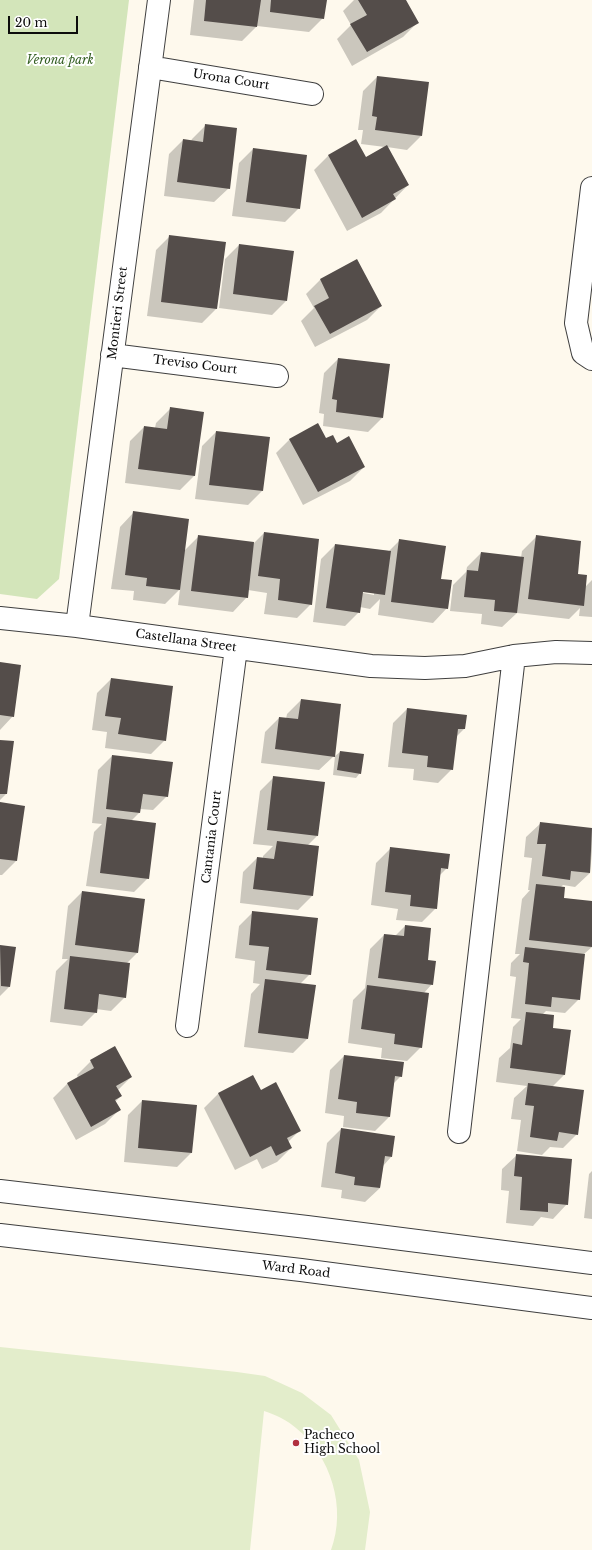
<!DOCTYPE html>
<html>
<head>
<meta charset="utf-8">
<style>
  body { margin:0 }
  #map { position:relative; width:592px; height:1550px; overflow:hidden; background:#fef9ed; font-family:"Libre Baskerville",serif }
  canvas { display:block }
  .scale { position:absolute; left:8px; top:16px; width:70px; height:18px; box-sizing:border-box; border:2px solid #0c0c0c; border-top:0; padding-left:5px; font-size:12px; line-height:14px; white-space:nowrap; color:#0c0c0c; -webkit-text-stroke:3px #fff; paint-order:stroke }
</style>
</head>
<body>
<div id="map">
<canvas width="592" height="1550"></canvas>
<div class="scale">20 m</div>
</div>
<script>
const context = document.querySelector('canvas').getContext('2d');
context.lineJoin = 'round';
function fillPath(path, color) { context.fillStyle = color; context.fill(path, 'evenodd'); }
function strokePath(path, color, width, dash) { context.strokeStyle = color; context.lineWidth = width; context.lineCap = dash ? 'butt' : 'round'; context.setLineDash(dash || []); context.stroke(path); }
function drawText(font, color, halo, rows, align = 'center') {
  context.font = font + ' "Libre Baskerville",serif'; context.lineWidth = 4; context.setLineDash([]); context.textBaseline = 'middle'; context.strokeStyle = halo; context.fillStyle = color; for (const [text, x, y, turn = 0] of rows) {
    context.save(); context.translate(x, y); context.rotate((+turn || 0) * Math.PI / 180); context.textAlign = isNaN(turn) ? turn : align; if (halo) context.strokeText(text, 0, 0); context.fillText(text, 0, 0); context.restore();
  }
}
const green = new Path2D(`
  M0,0H129L59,579L37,599L0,594Z`);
const pitch = new Path2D(`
  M0,1347L237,1372L265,1376L302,1393L331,1415L359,1460L370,1512L365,1550H331C347,1508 331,1456 296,1428C287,1420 276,1415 264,1411L250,1550H0Z`);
const shadow = new Path2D(`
  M194,0H326L323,18L309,32L257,26L242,41L190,35Z
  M354,0H405L417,23L403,37L352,66L337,39L351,25L343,11Z
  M377,77L421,136L407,150L387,147L408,185L381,213L347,231L314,170L328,156L356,141L365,158L385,147L361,144L363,130H358L363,91Z
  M206,125L229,188L214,202L164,196L169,154L183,140L191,141L192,139Z
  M253,149L299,208L285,222L232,216L239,163Z
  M170,236L225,243L216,309L202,323L147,316L156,250Z
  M239,245L286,301L272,315L219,308L225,259Z
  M357,260L381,306L367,320L315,347L301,321L314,308L306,294L320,280Z
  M338,359L382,418L368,432L323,426L324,414L319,413L324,373Z
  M170,409L203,413L194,476L180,490L125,483L130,441L144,427L155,428L156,423Z
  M216,432L269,438L262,491L248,505L195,499L202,446Z
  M290,439L325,440L337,444L364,467L350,481L303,505L276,453Z
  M134,512L184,551L199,536L254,543L264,533L311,604L297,618L264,614L267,593L248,590L247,597L233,612L178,605L180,589L165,604L133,600L134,591L111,589L120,527Z
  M536,537L576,575L585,587L592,580V617L579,616L580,608L569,619L517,613L502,627L481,624L482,614L450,611L453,585L466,572L467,567L481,553L521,558L522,551Z
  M400,540L440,580L447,608L433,623L378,615L380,599L370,609L360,607L359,612L345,626L313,622L321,559L335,545L389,551ZM358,590L374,593V595L358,592Z
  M0,663L13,716L0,730Z
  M111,679L165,740L151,754L105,748L107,732L92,730L97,693Z
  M301,700L334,756L319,770L261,763L265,732L279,718L286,719L287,714Z
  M407,709L464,729L456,737L452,769L438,783L413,780L414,769L388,767L393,723Z
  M0,741L6,794L0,800Z
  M340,752L360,773L356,778L333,775L335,756Z
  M112,756L167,796L153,810L140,809L139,813L131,821L148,878L134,892L86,886L94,832L102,824L92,823L98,770Z
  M274,777L317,836L308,845L312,896L298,910L240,903L243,872L257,858L263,859V856L273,846L253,844L260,791Z
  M0,803L24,807L16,861L2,875H0Z
  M541,823L592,829V851L590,873L575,887L563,885L560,888L563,898L592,902V947L584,954L579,999L565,1013L546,1011L542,1015L551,1029L564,1075L552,1087L577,1134L563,1148L550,1147L542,1155L517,1151L521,1120L511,1119L514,1098L527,1086L496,1082L499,1058L510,1048L513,1027L521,1019L511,1018L516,977L510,976L511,963L520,954H515L522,899L530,890H528L532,858L524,857L526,837Z
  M390,849L447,868L439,876L436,908L422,922L396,920L398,909L371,905L376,863Z
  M82,892L137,953L126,964L125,997L111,1011L96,1009V1012L82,1026L50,1022L56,971L68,959H62L68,906Z
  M253,912L310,974L300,984L307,1039L293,1053L244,1047L251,994L260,984L253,983L255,961L235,958L239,926Z
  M405,926L426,961L432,984L424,993L421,1047L407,1061L381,1058L382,1048L348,1043L353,1000L365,988L370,949L384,935L395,936Z
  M0,946L15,948L9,987L0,996Z
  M344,1056L401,1076L393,1084L389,1117L375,1131L343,1127L344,1116L325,1113L330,1070Z
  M91,1061L131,1077L118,1090L121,1096L115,1102L119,1110L105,1124L76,1140L53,1098L67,1084L78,1078L77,1075Z
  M253,1076L261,1091L299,1131L288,1142L291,1148L277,1162L262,1169L257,1159L235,1170L204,1108L218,1094Z
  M142,1101L192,1152L177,1167L124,1162L128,1115Z
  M341,1129L391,1157L383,1166L380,1188L365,1202L341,1198L342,1190L321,1187L327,1143Z
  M517,1155L567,1204L553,1219L541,1217L533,1226L506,1223L509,1191L501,1190L502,1169Z
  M592,1171V1219L584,1218L589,1174Z`);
const building = new Path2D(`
  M206,0H261L257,27L204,21Z
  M271,0H327L324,19L270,12Z
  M358,0H406L419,23L367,52L350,24L367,15Z
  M377,76L429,82L422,136L375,130L377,117L372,116Z
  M205,124L237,128L230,189L177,182L183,139L203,142Z
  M356,139L366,157L387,145L409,185L393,194L396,199L362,218L328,155Z
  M253,148L307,155L300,209L246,202Z
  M169,235L226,242L217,309L161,302Z
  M239,244L294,251L287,301L233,294Z
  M357,259L382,306L330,334L314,306L329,298L320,279Z
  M338,358L390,364L383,418L336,412L337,400L332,399Z
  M170,407L204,412L195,476L138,469L144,426L167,429Z
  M318,423L326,438L333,435L337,443L349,436L365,467L318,492L289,439Z
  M216,431L270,437L263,491L209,485Z
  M133,511L189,519L180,590L146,586L147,578L125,575Z
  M264,532L319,539L312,605L278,600L280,579L258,576Z
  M198,535L254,542L248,598L191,591Z
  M536,535L581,541L578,574L587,575L584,606L528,599Z
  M399,539L446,546L441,579L452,580L448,609L391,602Z
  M335,544L391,551L385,595L363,592L360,613L326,608Z
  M481,552L524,557L517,613L494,611L495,600L464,597L467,570L478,571Z
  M0,662L21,665L14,717L0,715Z
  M111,678L173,686L166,741L118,734L121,718L105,716Z
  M301,699L341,704L335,757L275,749L279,717L298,719Z
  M407,708L467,715L465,729H458L453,770L427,767L428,756L402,753Z
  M0,740L14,741L7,794H0Z
  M340,751L364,754L361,774L337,770Z
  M112,755L173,762L168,797L143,794L140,813L106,809Z
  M273,776L325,782L318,836L267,830Z
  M0,802L25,806L17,861L0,859Z
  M107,817L156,823L149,879L100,873Z
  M540,822L592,828L590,873L571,871L570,880L542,876L546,844H537Z
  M277,841L319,846L313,896L253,889L257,857L274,859Z
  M390,847L450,854L448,869L441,868L437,909L410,906L411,895L385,892Z
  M536,884L565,887L564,898L592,901V947L529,940Z
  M82,891L145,899L138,953L75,945Z
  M252,911L318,918L311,975L266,970L269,947L249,945Z
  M405,925L431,928L428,960L436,961L433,985L378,978L384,934L404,936Z
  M0,945L16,947L10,987L1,986V990Z
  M525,947L585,954L580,1000L552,997L551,1007L525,1004L529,963L523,962Z
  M70,956L130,963L126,998L99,994L97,1013L64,1009Z
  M265,979L316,985L308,1039L258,1033Z
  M367,985L429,993L422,1048L394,1044L395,1034L361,1029Z
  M526,1012L554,1015L553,1028L571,1030L565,1075L510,1068L513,1043L522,1045Z
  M115,1046L132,1077L116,1086L122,1096L115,1100L121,1110L91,1127L67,1083L94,1068L90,1060Z
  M344,1055L404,1062L402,1077L395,1076L390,1117L356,1113L357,1102L338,1099Z
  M253,1075L261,1090L276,1082L301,1131L287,1138L292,1148L276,1156L271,1146L250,1157L218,1093Z
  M528,1083L584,1090L578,1135L559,1132L557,1141L530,1137L534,1106L525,1105Z
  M142,1100L197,1105L192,1153L138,1148Z
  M341,1128L395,1136L392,1157L385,1156L380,1188L354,1185L355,1177L335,1173Z
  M516,1154L572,1159L568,1205L548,1203V1212L520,1210L522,1177L514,1176Z`);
const street = new Path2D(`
  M150,67L312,94
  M592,188L576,323L583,353L592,359
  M112,355L277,376
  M0,618L77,626L371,666L425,668L465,666L514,656L556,652L592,653
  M77,626L159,0
  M187,1026L236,648
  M459,1132L514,656
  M0,1191L307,1227L592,1263
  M0,1235L301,1270L592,1308`);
const markers = [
  [296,1443,4,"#b1303f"]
];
const parkNames = [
  ["Verona park",60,61]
];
const streetNames = [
  ["Urona Court",231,80,9],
  ["Montieri Street",118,313,-83],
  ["Treviso Court",195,365,7],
  ["Castellana Street",186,641,8],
  ["Cantania Court",212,837,-83],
  ["Ward Road",296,1270,7]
];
const poiNames = [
  ["Pacheco",304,1436],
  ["High School",304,1450]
];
fillPath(green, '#d3e5ba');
fillPath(pitch, '#e3edcb');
fillPath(shadow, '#0003');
fillPath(building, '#544d4a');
strokePath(street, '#3f3f3f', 24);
strokePath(street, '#fff', 22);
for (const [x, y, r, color] of markers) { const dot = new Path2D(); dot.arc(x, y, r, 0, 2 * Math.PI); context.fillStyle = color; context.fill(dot); strokePath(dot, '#fff', 1.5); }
drawText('italic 12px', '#335e22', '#fff', parkNames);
drawText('12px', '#0c0c0c', '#fff', streetNames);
drawText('12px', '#0c0c0c', '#fff', poiNames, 'left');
</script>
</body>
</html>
